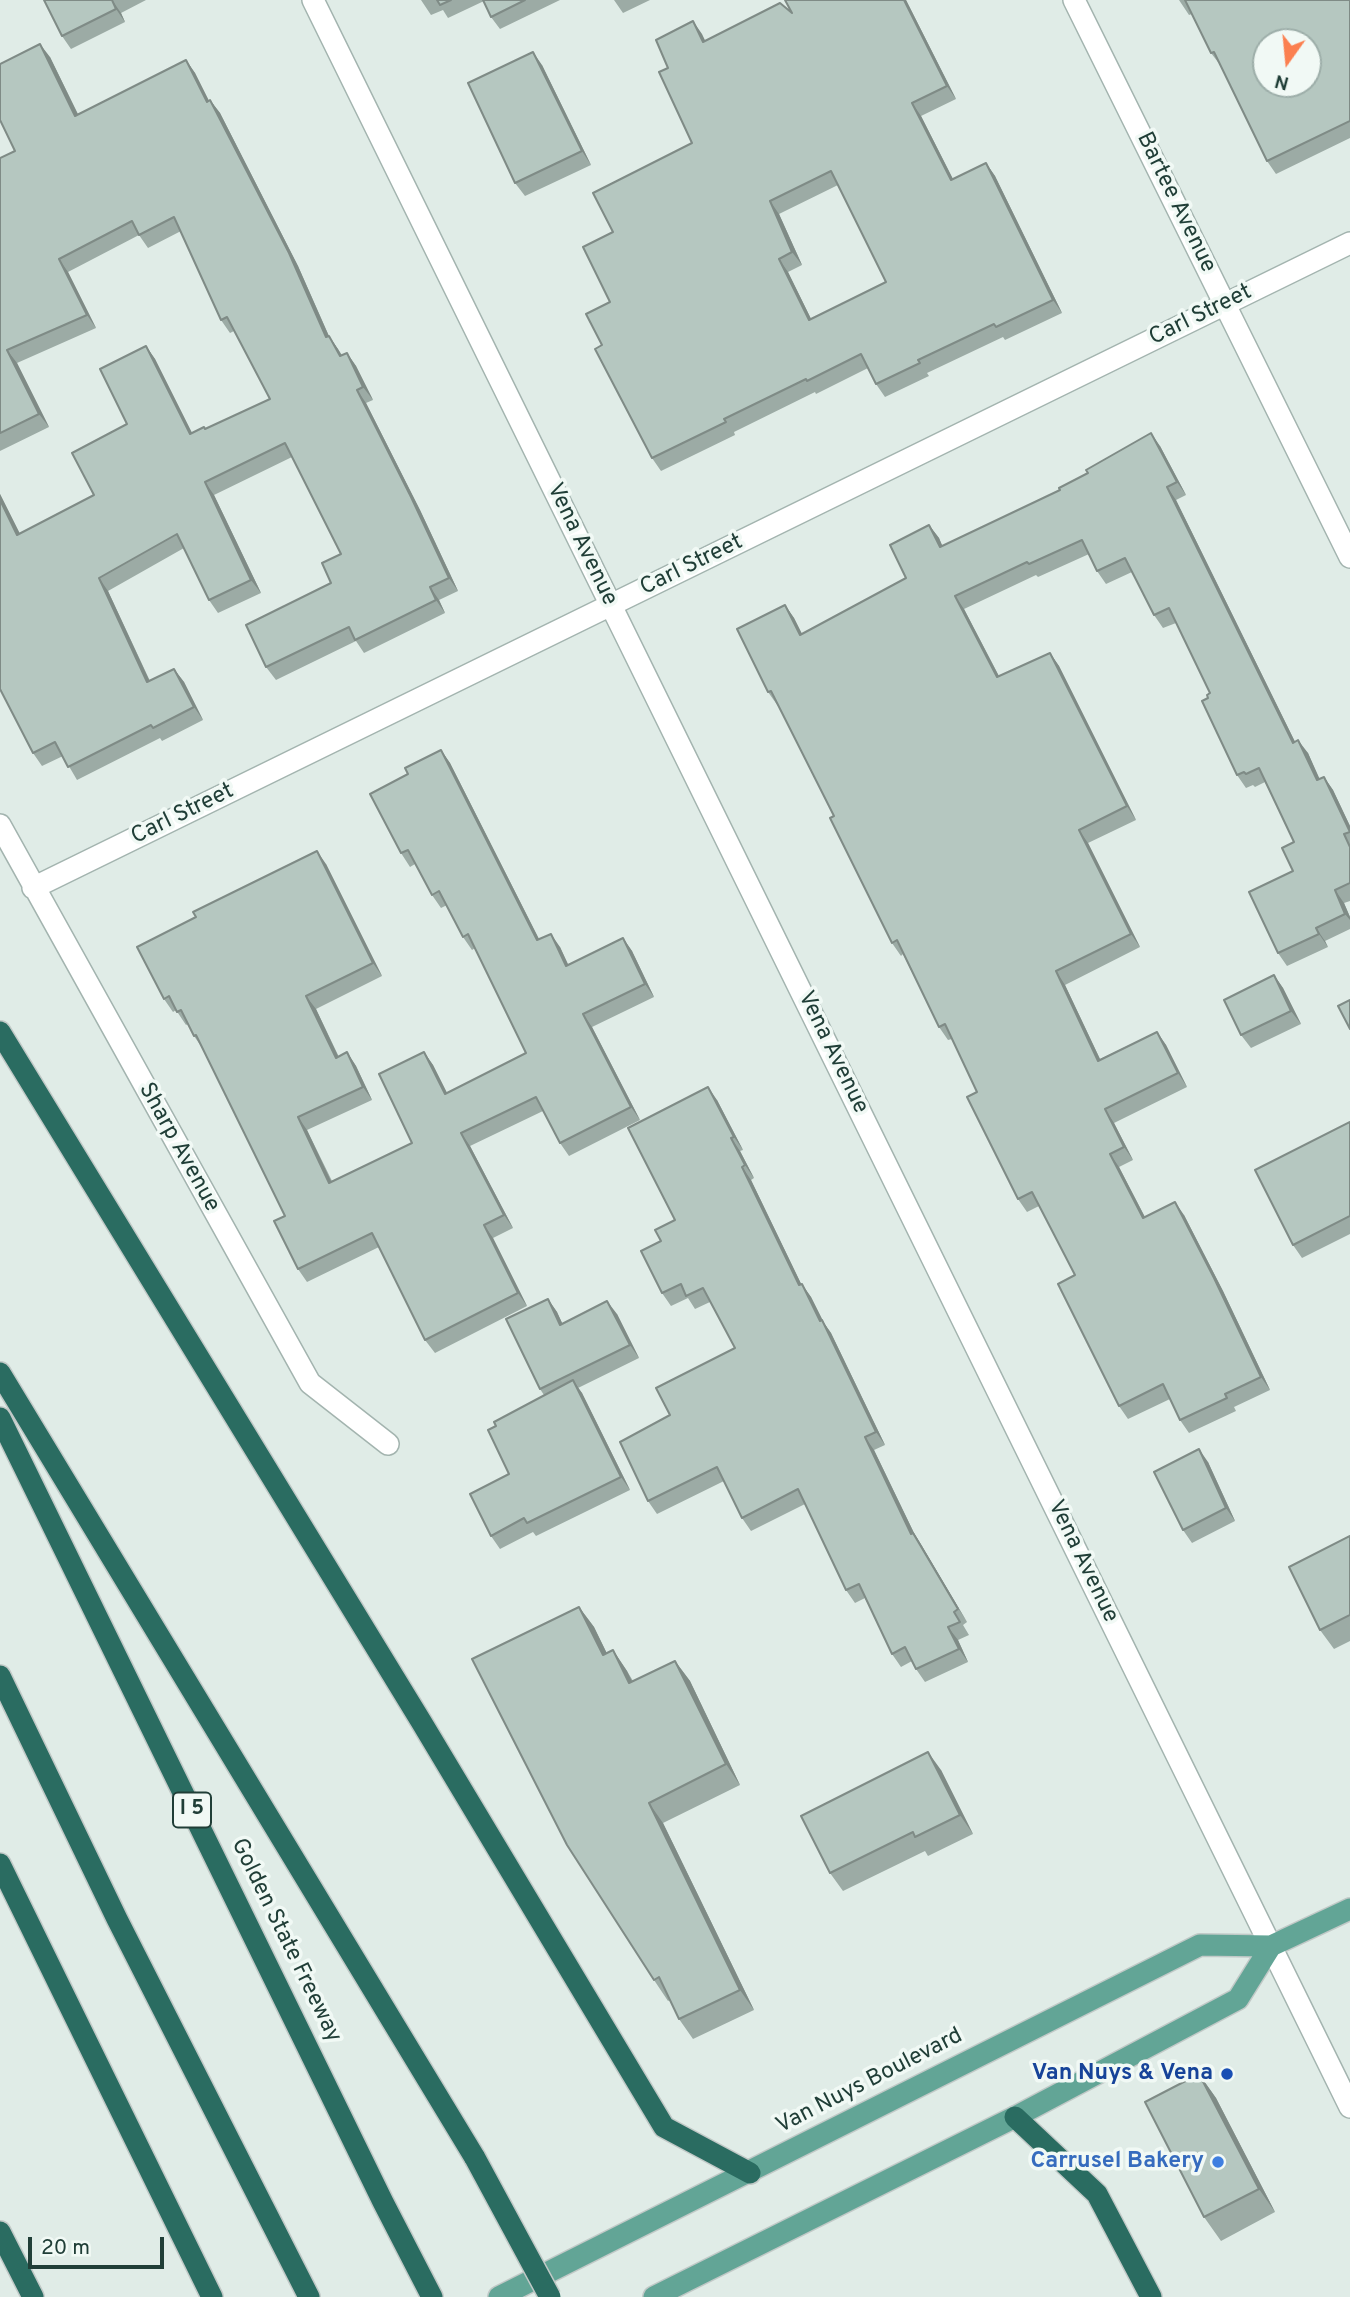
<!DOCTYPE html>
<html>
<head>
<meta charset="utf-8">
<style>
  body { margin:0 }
  #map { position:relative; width:1350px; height:2297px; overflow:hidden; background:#e0ece7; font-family:Overpass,sans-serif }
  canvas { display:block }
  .north { position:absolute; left:1252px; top:28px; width:70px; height:70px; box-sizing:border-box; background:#f1f9f5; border:2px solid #9daea9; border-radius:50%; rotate:195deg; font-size:19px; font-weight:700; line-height:28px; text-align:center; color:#203e37 }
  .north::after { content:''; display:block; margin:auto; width:24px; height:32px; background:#fb8050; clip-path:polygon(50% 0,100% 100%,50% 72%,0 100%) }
  .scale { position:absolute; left:28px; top:2237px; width:136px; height:32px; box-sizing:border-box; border:4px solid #203e37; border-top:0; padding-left:9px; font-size:21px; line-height:24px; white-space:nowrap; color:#203e37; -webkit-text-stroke:5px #f1f9f5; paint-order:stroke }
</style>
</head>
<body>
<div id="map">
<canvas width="1350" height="2297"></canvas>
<div class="north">N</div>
<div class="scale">20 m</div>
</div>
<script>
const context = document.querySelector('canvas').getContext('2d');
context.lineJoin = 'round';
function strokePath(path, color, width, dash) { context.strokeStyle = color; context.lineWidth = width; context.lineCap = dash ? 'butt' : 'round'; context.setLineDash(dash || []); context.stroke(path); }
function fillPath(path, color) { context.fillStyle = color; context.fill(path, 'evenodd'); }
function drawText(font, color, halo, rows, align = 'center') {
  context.font = font + ' Overpass,sans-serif'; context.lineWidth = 7; context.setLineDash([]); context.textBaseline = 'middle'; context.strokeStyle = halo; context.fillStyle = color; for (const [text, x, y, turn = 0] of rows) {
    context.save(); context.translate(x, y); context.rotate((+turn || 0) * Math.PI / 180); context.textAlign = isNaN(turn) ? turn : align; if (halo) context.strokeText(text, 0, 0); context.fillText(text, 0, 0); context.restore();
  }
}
const street = new Path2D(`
  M313,0L1350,2107
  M1074,0L1350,557
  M0,825L310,1383L388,1444
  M33,888L1350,243`);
const primary = new Path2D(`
  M499,2297L1200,1945L1271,1946L1350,1909
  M654,2297L1015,2117L1238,1999L1271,1946`);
const highway = new Path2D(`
  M0,1032L422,1723L664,2127L750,2173
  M0,1373L475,2158
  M0,1418L383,2202L432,2297
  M0,1676L117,1919L309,2297
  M0,1864L212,2297
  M1015,2117L1097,2194L1151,2297
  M0,2232L33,2297`);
const highwayBridge = new Path2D(`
  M475,2158L550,2297`);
const wall = new Path2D(`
  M44,0H146L121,13L125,22L71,49L62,36Z
  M421,0H560L500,29L491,17L484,1L448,18L443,10L431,15Z
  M614,0H650L623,13Z
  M906,0L956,99L921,116L953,179L986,163L995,176L1062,313L1005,340L1003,337L927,373L929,376L885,397L876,384L868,368L816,394L815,392L734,432L735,435L661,471L652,458L602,345L610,302L613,232L692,143L668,68L693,21L705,41ZM838,185L886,282L811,319L788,272L802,265L779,214Z
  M1179,0H1350V138L1276,174L1267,161L1221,66L1211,53L1192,14L1189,15Z
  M50,57L78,114L186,60L195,73L209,101L210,100L220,113L298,266L329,336L342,355L347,353L356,366L373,400L366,403L420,510L458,591L439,600L445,613L364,653L356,641L276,680L266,667L331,583L341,554L292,457L214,495L261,593L218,613L209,600L184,548L108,591L150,681L174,669L184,682L203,720L162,741L160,738L77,780L63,756L42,766L33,753L0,689V494L20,534L94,495L127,424L146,346L155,359L192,433L206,429L270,399L234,331L230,333L221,320L181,231L148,248L139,235L68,272L96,328L17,363L49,427L0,451V158L15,151L0,120V63Z
  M542,65L591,165L525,196L515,183Z
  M1160,446L1186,495L1176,500L1295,742L1308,753L1319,779L1324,777L1333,790L1350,826V901L1344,903L1350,917V929L1325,941L1328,947L1287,966L1278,953L1293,871L1294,842L1265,782L1255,787L1253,785L1246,788L1237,775L1208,698L1210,693L1176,623L1163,628L1154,615L1132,572L1106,584L1097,571L1089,554L1038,577L1036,575L964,609L999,676L1050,653L1059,666L1136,820L1088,843L1140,947L1065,985L1100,1059L1157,1032L1166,1045L1187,1087L1114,1123L1133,1160L1119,1167L1145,1217L1184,1215L1223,1291L1270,1390L1234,1407L1236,1411L1189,1433L1180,1420L1170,1399L1128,1419L1119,1406L1075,1275L1039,1206L1027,1212L1018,1199L977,1092L952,1039L948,1040L939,1027L903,954L901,956L892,943L834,816L778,705V706L768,692L785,605L794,618L802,634L906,578L929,525L939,538L942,546Z
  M441,750L450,763L539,939L560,947L568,965L623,938L632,951L654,997L592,1027L640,1120L569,1156L560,1143L543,1111L470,1146L513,1228L493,1238L527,1306L435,1353L425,1340L379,1247L307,1282L298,1269L285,1216L203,1049L194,1036L188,1024L186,1025L176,1010L173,1012L164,999L326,864L382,976L316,1009L339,1057L347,1052L356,1066L372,1100L307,1130L332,1181L412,1143L424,1052L433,1065L447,1093L526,1053L475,948L472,950L463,937L447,905L441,908L432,895L415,864L410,867L401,853L408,774Z
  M1274,975L1283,988L1301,1024L1251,1048L1241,1035Z
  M717,1100L743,1150L740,1151L754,1178L751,1180L801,1284L811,1297L824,1323L831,1333L885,1445L874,1450L914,1533L922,1546L967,1622L963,1625L969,1635L958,1640L968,1662L925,1682L916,1669L912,1661L901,1667L892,1654L865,1598L855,1603L846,1590L805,1504L751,1531L742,1518L724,1481L657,1514L648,1501L670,1415L735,1348L710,1302L695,1309L688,1298L671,1306L662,1293L661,1241L675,1220Z
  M1350,1122V1234L1302,1258L1293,1245Z
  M548,1299L557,1312L562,1323L617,1314L639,1358L578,1388L582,1393L630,1490L536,1536L533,1532L500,1549L491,1536L509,1474L544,1395L540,1389Z
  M1208,1462L1235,1521L1192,1543L1183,1530Z
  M1350,1536V1641L1334,1649L1320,1630Z
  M579,1607L594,1627L607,1654L613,1650L627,1671L633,1681L675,1661L690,1681L740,1785L663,1823L754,2010L693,2039L679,2019L670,2000L668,2001L654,1980Z
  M941,1770L973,1834L928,1856L925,1851L843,1891L830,1873Z
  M1199,2074L1216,2098L1275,2212L1221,2241L1204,2217Z`);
const shadedWall = new Path2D(`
  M112,0L121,13L125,22L116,9Z
  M904,0H906L956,99L947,86Z
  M693,21L702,34L712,55L703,42Z
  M40,44L50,57L85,129L75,116Z
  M533,52L542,65L591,165L582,151Z
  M186,60L195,73L216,115L207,102Z
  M210,100L220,113L298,266L335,350L326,337Z
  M912,103L921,116L960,193L951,180Z
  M986,163L995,176L1062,313L1053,300Z
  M770,201L779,214L802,265L792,252Z
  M59,259L68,272L96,328L87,315Z
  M779,259L788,272L818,333L809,320Z
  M329,336L338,349L349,369L340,356Z
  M146,346L155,359L199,447L190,434Z
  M7,350L17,363L49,427L39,414Z
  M347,353L356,366L373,400L363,387Z
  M357,390L366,403L420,510L458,591L449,578Z
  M1151,433L1160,446L1186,495L1177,482Z
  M205,482L214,495L261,593L251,580Z
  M1167,487L1176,500L1302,756L1293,743Z
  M0,494L27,548L17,535L0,500Z
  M929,525L939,538L949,561L940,547Z
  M99,578L108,591L156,695L147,682Z
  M430,587L439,600L445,613L436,600Z
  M955,596L964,609L1006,690L997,677Z
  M785,605L794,618L809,648L800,635Z
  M1050,653L1059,666L1136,820L1127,806Z
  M174,669L184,682L203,720L194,707Z
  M1298,740L1308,753L1326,793L1317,780Z
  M441,750L450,763L546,953L537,940Z
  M1324,777L1333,790L1350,826V832Z
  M1079,830L1088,843L1140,947L1131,934Z
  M317,851L326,864L382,976L373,963Z
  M1335,890L1344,903L1350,917V920L1345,914Z
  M1316,928L1325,941L1328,947L1319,934Z
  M551,934L560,947L575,979L566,966Z
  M623,938L632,951L654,997L645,984Z
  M1056,971L1065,985L1107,1074L1098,1061Z
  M1274,975L1283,988L1301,1024L1291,1011Z
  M306,996L316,1009L345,1071L336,1058Z
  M583,1014L592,1027L640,1120L631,1107Z
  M1157,1032L1166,1045L1187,1087L1178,1073Z
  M347,1052L356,1066L372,1100L363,1087Z
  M424,1052L433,1065L454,1107L445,1094Z
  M708,1087L717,1100L743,1150L734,1137Z
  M1105,1109L1114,1123L1133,1160L1124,1147Z
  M298,1117L307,1130L338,1196L329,1183Z
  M461,1133L470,1146L513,1228L504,1215Z
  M731,1138L740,1151L754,1178L745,1165Z
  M1110,1154L1119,1167L1152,1231L1143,1218Z
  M742,1167L751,1180L808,1298L799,1285Z
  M1175,1202L1184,1215L1223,1291L1270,1390L1261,1377Z
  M484,1225L493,1238L527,1306L518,1293Z
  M802,1284L811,1297L824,1323L831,1333L885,1445L876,1432Z
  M548,1299L557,1312L569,1338L560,1325Z
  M607,1301L617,1314L639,1358L630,1345Z
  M573,1380L582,1393L630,1490L621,1477Z
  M865,1437L874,1450L914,1533L922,1546L967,1622L911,1534Z
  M1199,1449L1208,1462L1235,1521L1226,1508Z
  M579,1607L594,1627L618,1676L603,1655Z
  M948,1627L958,1640L968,1662L959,1649Z
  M613,1650L627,1671L643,1704L629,1683Z
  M675,1661L690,1681L740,1785L726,1764Z
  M928,1752L941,1770L973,1834L960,1815Z
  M649,1803L663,1823L754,2010L740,1990Z
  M1199,2074L1216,2098L1275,2212L1259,2189Z`);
const building = new Path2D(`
  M44,0H112L116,9L62,36Z
  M437,0H451L440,5Z
  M483,0H525L491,17Z
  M785,0H904L947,86L912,103L951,180L986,163L1053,300L996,327L994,324L918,360L920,363L876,384L861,354L807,381L806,379L724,419L726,422L652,458L595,349L602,345L586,314L610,302L583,247L613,232L593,193L692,143L659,72L668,68L656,40L693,21L703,42L780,3L792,13ZM831,171L886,282L809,320L779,259L792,252L770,201Z
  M1185,0H1350V121L1267,161L1214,52L1211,53ZM1266,42H1308V84H1266Z
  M40,44L75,116L186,60L207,102L210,100L289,253L326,337L329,336L340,356L347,353L363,387L357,390L411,497L449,578L430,587L436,600L355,640L349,627L266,667L246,625L331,583L322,563L341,554L285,443L205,482L251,580L209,600L177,534L99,578L147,682L174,669L194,707L153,728L151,725L68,767L55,742L33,753L0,689V500L17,535L94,495L72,453L127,424L100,369L146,346L190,434L204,427L205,429L270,399L227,317L221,320L174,217L139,235L132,221L59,259L87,315L7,350L39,414L0,433V158L15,151L0,120V64Z
  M533,52L582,151L515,183L468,83Z
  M1151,433L1177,482L1167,487L1293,743L1298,740L1317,780L1324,777L1350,832L1344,834L1350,847V883L1335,890L1345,914L1316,928L1319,934L1278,953L1249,892L1293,871L1282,848L1294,842L1259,768L1246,774L1244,772L1237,775L1202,701L1208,698L1207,695L1210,693L1169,608L1154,615L1125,558L1097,571L1082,540L1029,564L1027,562L955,596L997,677L1050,653L1127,806L1079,830L1131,934L1056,971L1098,1061L1157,1032L1178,1073L1105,1109L1124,1147L1110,1154L1143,1218L1175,1202L1214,1278L1261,1377L1225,1394L1227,1398L1180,1420L1163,1384L1119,1406L1058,1284L1075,1275L1032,1192L1018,1199L967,1097L977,1092L945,1024L939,1027L897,940L892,943L830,818L834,816L771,691L768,692L737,629L785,605L800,635L906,578L890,545L929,525L940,547L1060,490L1059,488L1088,473L1086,470Z
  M441,750L537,940L551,934L566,966L623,938L645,984L583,1014L631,1107L560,1143L536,1097L461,1133L504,1215L484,1225L518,1293L425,1340L372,1233L298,1269L274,1221L285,1216L196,1035L194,1036L181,1010L177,1012L169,996L164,999L137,947L196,917L193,912L317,851L373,963L306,996L336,1058L347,1052L363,1087L298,1117L329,1183L412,1143L379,1074L424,1052L445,1094L526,1053L468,934L463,937L439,891L432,895L408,850L401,853L370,794L408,774L405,768Z
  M1274,975L1291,1011L1241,1035L1224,1000Z
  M1350,1000V1029L1338,1006Z
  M708,1087L734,1137L731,1138L745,1165L742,1167L799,1285L802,1284L820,1321L822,1320L876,1432L865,1437L911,1534L913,1533L958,1609L954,1612L960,1622L948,1627L959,1649L916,1669L905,1647L892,1654L859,1584L846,1590L798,1489L742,1518L717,1467L648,1501L620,1442L670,1415L656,1388L735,1348L703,1288L686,1296L681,1284L662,1293L641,1251L661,1241L655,1230L675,1220L628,1128Z
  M1350,1122V1216L1293,1245L1255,1170Z
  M548,1299L560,1325L607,1301L630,1345L540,1389L506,1319Z
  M573,1380L621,1477L527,1523L524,1518L491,1536L470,1494L509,1474L488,1430L496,1426L494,1422Z
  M1199,1449L1226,1508L1183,1530L1154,1472Z
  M1350,1536V1615L1320,1630L1289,1567Z
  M579,1607L603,1655L613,1650L629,1683L675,1661L726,1764L649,1803L740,1990L679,2019L659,1977L654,1980L567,1845L472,1659Z
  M928,1752L960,1815L915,1837L913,1832L830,1873L801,1816Z
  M1199,2074L1259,2189L1204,2217L1145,2102Z`);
const markers = [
  [1227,2074,7,"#1a4fb4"],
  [1218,2162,7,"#3f7fe0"]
];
const shields = [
  [192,1810,38]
];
const shieldNames = [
  ["I 5",192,1810]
];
const streetNames = [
  ["Bartee Avenue",1175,203,64],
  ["Carl Street",1201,316,-26],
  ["Vena Avenue",581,545,64],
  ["Carl Street",692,566,-26],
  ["Carl Street",183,815,-26],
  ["Vena Avenue",832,1053,64],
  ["Sharp Avenue",178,1148,61],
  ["Vena Avenue",1082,1562,64],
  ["Golden State Freeway",285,1941,64],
  ["Van Nuys Boulevard",870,2082,-27]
];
const transitNames = [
  ["Van Nuys & Vena",1213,2074]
];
const shopNames = [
  ["Carrusel Bakery",1204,2162]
];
strokePath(street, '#a3b4af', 24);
strokePath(primary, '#c1c9c7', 24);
strokePath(highway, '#c1c9c7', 24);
strokePath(street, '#fff', 21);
strokePath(primary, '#62a596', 21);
strokePath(highway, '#2a6c61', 21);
strokePath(highwayBridge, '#c1c9c7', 24, []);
strokePath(highwayBridge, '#2a6c61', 21);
fillPath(wall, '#9caba5');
fillPath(shadedWall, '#7f8b86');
fillPath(building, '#b5c7c0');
strokePath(building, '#7f8b86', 2);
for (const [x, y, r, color] of markers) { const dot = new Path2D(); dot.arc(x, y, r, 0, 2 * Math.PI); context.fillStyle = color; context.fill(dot); strokePath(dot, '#f1f9f5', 2.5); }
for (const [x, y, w] of shields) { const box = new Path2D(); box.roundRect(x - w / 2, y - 17.5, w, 35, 5); context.fillStyle = '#f1f9f5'; context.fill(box); strokePath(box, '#203e37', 2); }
drawText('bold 21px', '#203e37', null, shieldNames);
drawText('23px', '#203e37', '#f1f9f5', streetNames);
drawText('bold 23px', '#164399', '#f1f9f5', transitNames, 'right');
drawText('bold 23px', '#366cbe', '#f1f9f5', shopNames, 'right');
</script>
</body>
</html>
